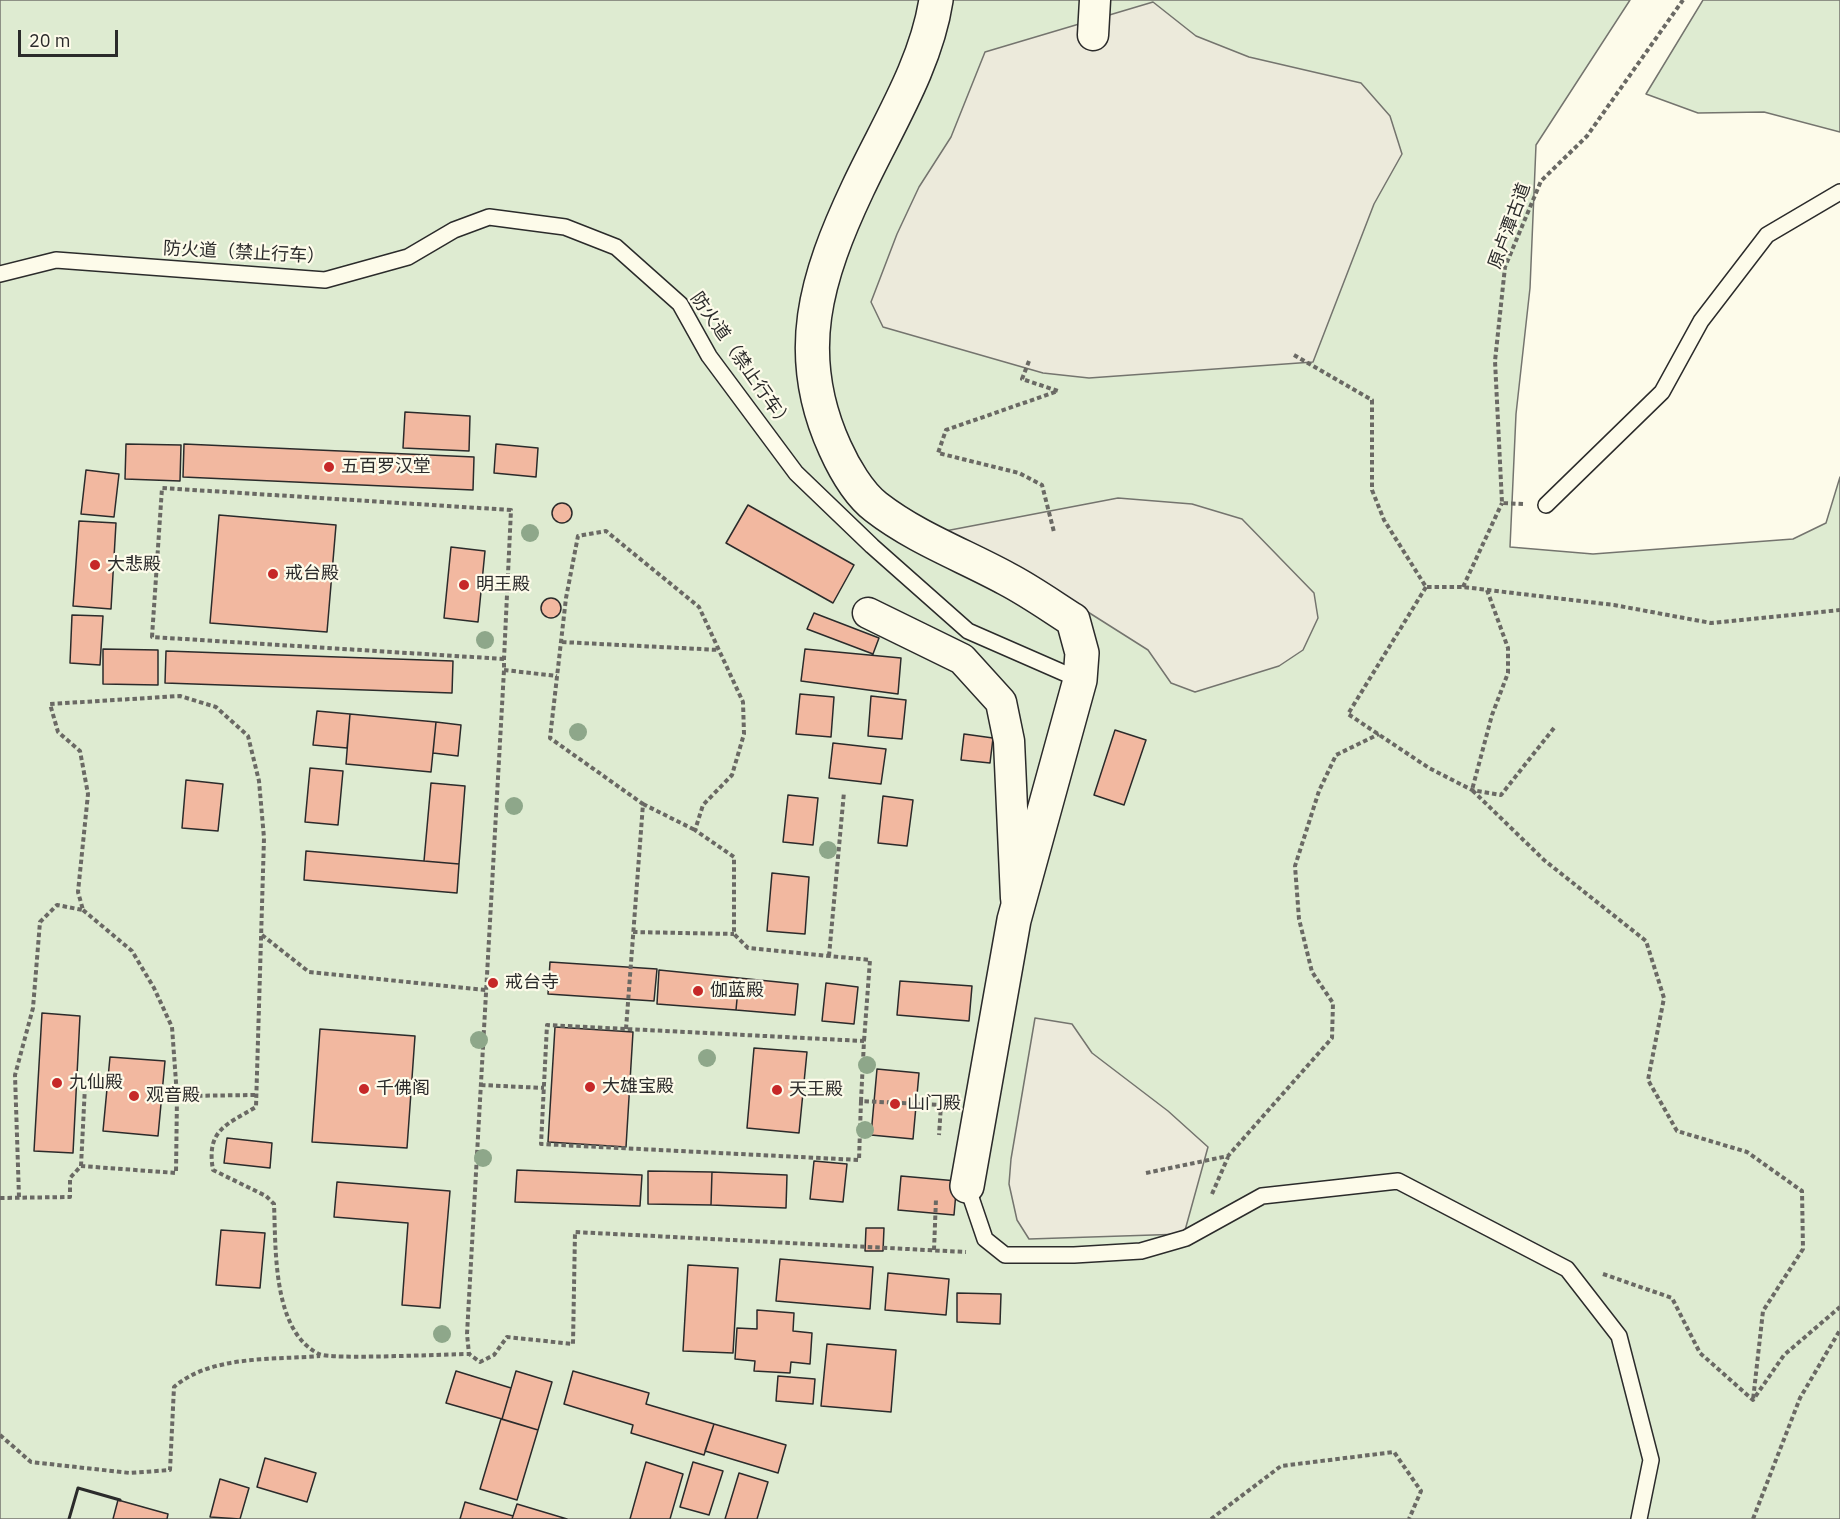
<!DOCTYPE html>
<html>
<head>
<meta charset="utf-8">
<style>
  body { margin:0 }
  #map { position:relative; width:1840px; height:1519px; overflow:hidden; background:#fdfbea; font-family:"IBM Plex Sans",sans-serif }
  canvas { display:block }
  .scale { position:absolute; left:18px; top:30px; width:100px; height:27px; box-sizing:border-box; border:3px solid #2b2b2b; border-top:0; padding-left:8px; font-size:18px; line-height:21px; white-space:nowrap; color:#2b2b2b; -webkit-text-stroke:4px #fdfbea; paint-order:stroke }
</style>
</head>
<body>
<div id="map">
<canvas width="1840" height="1519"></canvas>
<div class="scale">20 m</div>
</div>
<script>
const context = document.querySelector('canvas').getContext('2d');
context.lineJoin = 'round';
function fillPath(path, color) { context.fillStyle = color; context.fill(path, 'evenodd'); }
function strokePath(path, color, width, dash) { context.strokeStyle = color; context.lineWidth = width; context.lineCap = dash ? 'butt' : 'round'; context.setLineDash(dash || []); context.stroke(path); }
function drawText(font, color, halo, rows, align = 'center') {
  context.font = font + ' "IBM Plex Sans","Noto Sans SC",sans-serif'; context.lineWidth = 4.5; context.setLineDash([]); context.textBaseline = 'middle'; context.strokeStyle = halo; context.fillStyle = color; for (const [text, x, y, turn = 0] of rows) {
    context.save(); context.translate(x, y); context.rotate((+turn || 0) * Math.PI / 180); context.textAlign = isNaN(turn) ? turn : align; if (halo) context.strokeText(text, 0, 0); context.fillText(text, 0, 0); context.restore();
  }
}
const green = new Path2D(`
  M0,0H1630L1536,145L1530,288L1516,414L1510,547L1593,554L1793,539L1826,523L1840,477V1519H0Z
  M1703,0H1840V132L1764,112L1698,113L1646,94Z`);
const parking = new Path2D(`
  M1153,2L1196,36L1249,57L1361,83L1390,116L1402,154L1374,204L1313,362L1089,378L1043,373L883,327L871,302L897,234L919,187L951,137L985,52Z
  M1118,498L1192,504L1242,519L1314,593L1318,618L1303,650L1279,666L1195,692L1171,683L1148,650L1031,576L919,536Z
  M1035,1018L1072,1024L1092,1053L1168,1111L1208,1147L1184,1234L1029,1239L1017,1220L1009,1184L1011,1159Z`);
const building = new Path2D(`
  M405,412L470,416L469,451L403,448Z
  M126,444L181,445L180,481L125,479Z
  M184,444L474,457L473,490L183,477Z
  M496,444L538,448L536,477L494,473Z
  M86,470L119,474L114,517L81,514Z
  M552 513a10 10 0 1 1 20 0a10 10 0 1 1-20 0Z
  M748,505L854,565L833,603L726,543Z
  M219,515L336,525L327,632L210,623Z
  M79,521L116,523L111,609L73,606Z
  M451,547L485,551L478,622L444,618Z
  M541 608a10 10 0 1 1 20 0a10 10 0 1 1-20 0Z
  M814,613L879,638L873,654L807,629Z
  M72,615L103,616L100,665L70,663Z
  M103,649L158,650V685L103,684Z
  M805,649L901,658L898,694L801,681Z
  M166,651L453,661L452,693L165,683Z
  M800,694L834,697L831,737L796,734Z
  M871,696L906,700L902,739L868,736Z
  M317,711L350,714L347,748L313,745Z
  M350,714L436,722L431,772L346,764Z
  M436,722L461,725L458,756L433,753Z
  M1115,730L1146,740L1124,805L1094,795Z
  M964,734L993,738L990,763L961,760Z
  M833,743L886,749L881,784L829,778Z
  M310,768L343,771L338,825L305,822Z
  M186,780L223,784L218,831L182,828Z
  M431,783L465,786L459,864L424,861Z
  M788,795L818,798L813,845L783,842Z
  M883,796L913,800L907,846L878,843Z
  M306,851L459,864L457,893L304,880Z
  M772,873L809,877L805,934L767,931Z
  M550,962L657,969L654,1001L548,994Z
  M659,970L739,978L736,1010L657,1004Z
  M739,978L798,984L795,1015L736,1010Z
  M900,981L972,986L969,1021L897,1015Z
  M826,983L858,987L854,1024L822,1021Z
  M42,1013L80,1016L73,1153L34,1151Z
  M555,1027L633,1032L626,1147L548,1142Z
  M320,1029L415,1036L407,1148L312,1142Z
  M754,1048L807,1052L799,1133L747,1128Z
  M110,1057L165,1061L158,1136L103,1131Z
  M877,1069L919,1073L913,1139L871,1135Z
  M227,1138L272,1143L270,1168L224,1163Z
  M814,1161L847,1164L843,1202L810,1199Z
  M517,1170L642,1175L640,1206L515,1202Z
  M648,1171L712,1172L711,1205L648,1204Z
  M712,1172L787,1175L786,1208L711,1205Z
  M901,1176L957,1181L954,1215L898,1210Z
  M337,1182L450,1191L440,1308L402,1305L408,1223L334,1217Z
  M866,1228H884L883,1251H865Z
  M221,1230L265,1233L260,1288L216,1285Z
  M780,1259L873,1267L870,1309L776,1301Z
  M688,1265L738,1268L733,1353L683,1351Z
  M888,1273L949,1279L946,1315L885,1310Z
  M957,1293L1001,1294L1000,1324L957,1322Z
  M757,1310L794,1313L793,1331L812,1333L810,1364L791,1362L790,1373L754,1371L755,1361L735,1359L737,1328L757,1329Z
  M827,1344L896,1350L891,1412L821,1406Z
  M456,1371L511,1388L502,1419L446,1403Z
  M516,1371L552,1382L538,1430L502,1419Z
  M573,1371L649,1393L646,1404L714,1424L704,1455L631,1433L633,1425L564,1404Z
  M778,1376L815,1379L813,1404L776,1401Z
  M501,1419L538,1430L517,1500L480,1489Z
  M714,1424L786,1445L778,1473L705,1451Z
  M265,1458L316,1473L307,1502L257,1487Z
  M646,1462L683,1474L670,1519H630Z
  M693,1462L723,1471L709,1515L680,1507Z
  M739,1473L768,1482L757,1519H725Z
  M220,1479L249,1488L240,1519L210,1517Z
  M118,1500L168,1514L167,1519H113Z
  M465,1502L513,1516L512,1519H460Z
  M517,1504L567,1519H512Z`);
const path = new Path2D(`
  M1294,355L1372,400V490L1384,520L1426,587H1463L1614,605L1711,623L1840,610
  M1029,361L1022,379L1058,391L946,430L938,453L1019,473L1042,485L1054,532
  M1523,504L1502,503L1495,361L1505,267L1541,181L1587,136L1683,0
  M1426,587L1348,714L1429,768L1472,790L1501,795L1554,728
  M1463,587L1502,503
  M1487,590L1508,648V673L1492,715L1472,790L1544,860L1646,941L1664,998L1648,1080L1677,1131L1747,1152L1802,1191L1803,1249L1763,1311L1753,1400
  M562,642L719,650
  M504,659L152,637L162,488L511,510L504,659V670L467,1334L469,1354L480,1362L494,1355L507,1337L573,1344L575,1232L966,1252
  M504,670L557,676
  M643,804L695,830
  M83,910L132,951L154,988L172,1027L177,1096L257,1095
  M633,932L734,934
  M262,935L309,972L486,990
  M829,956L844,792
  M626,1029L643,804L550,738L566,598L578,536L606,531L699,607L743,702L744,734L732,775L703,805L695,830L734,857V934L748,948L870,960L864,1041
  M481,1085L544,1088
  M861,1101L859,1160L541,1144L547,1025L864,1041L861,1101L941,1105L939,1135
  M81,1166L85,1086
  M1146,1173L1228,1156L1332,1038L1333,1003L1312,972L1299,919L1295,866L1319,791L1336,755L1379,734
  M1212,1194L1228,1157
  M19,1197L15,1075L33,1008L40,922L57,905L83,910L78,892L88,794L80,751L58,732L50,704L180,696L216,707L248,736L259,781L264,838L256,1107C226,1125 206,1130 213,1170L266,1196L274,1204C276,1248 272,1331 319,1354C329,1360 448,1354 469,1354
  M0,1198L70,1197V1178L81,1166L176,1173L177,1096
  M934,1250L936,1199
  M1603,1274L1672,1298L1700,1353L1753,1400L1784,1355L1840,1307
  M0,1435L31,1462L130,1473L170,1470L174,1387C211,1355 273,1360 320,1356
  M1211,1519L1281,1466L1394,1452L1421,1491L1409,1519
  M1753,1519L1800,1398L1840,1330`);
const lane = new Path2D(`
  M0,274L56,260L325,280L408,257L454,230L489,217L565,227L616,247L680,304L709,356L796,473L872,546L968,631L1080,680
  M1546,505L1662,392L1701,321L1767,235L1840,192
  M967,1186L985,1239L1005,1255H1074L1141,1251L1186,1238L1262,1196L1398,1181L1567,1269L1619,1336L1651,1460L1639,1519`);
const street = new Path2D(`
  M1093,35L1095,0
  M868,613L962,659L1001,702L1009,741L1016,898`);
const secondary = new Path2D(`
  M936,0C926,66 886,128 858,188C816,277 792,354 835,448C844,468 859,494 876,507C916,538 963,555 1007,579C1030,591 1051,606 1073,620L1082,653L1080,680L1014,920L967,1186`);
const wall = new Path2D(`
  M69,1519L78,1488L120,1500`);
const trees = [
  [530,533],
  [485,640],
  [578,732],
  [514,806],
  [828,850],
  [479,1040],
  [707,1058],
  [867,1065],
  [865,1130],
  [483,1158],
  [442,1334]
];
const markers = [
  [329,467,6,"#c62828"],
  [95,565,6,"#c62828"],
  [273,574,6,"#c62828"],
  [464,585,6,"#c62828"],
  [493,983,6,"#c62828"],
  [698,991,6,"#c62828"],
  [57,1083,6,"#c62828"],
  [590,1087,6,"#c62828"],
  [364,1089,6,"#c62828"],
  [777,1090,6,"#c62828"],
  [134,1096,6,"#c62828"],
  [895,1104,6,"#c62828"]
];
const streetNames = [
  ["原卢潭古道",1510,226,-70],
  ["防火道（禁止行车）",244,253,3],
  ["防火道（禁止行车）",741,361,55]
];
const poiNames = [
  ["五百罗汉堂",341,467],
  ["大悲殿",107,565],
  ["戒台殿",285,574],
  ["明王殿",476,585],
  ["戒台寺",505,983],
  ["伽蓝殿",710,991],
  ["九仙殿",69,1083],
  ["大雄宝殿",602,1087],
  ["千佛阁",376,1089],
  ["天王殿",789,1090],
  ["观音殿",146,1096],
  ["山门殿",907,1104]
];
fillPath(green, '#deebd1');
strokePath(green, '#74746e', 1.5);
fillPath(parking, '#eceadb');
strokePath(parking, '#74746e', 1.5);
fillPath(building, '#f2b8a0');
strokePath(building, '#2b2b2b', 1.5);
strokePath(lane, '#2b2b2b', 18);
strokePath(street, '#2b2b2b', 33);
strokePath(secondary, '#2b2b2b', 36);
strokePath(path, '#6a6964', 4, [4.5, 3]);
strokePath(lane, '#fdfbea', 15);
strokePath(street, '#fdfbea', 30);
strokePath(secondary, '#fdfbea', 33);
strokePath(wall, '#2b2b2b', 3);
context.fillStyle = '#8ea78a';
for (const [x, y] of trees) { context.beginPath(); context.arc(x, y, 9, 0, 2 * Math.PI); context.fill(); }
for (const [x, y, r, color] of markers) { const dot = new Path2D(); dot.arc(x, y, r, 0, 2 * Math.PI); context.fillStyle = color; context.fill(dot); strokePath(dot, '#fdfbea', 2); }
drawText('18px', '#2b2b2b', '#fdfbea', streetNames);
drawText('18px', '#2b2b2b', '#fdfbea', poiNames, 'left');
</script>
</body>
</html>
